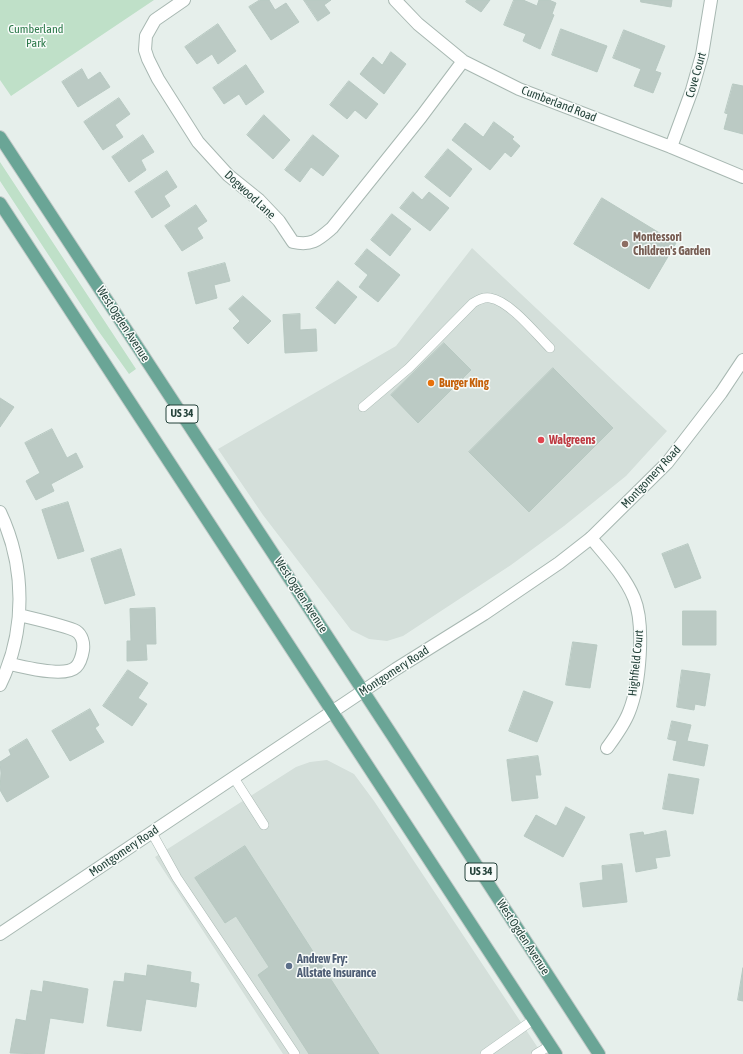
<!DOCTYPE html>
<html>
<head>
<meta charset="utf-8">
<style>
  body { margin:0 }
  canvas { display:block; background:#e6efeb }
</style>
</head>
<body>
<canvas width="743" height="1054"></canvas>
<script>
const context = document.querySelector('canvas').getContext('2d');
context.lineJoin = 'round';
function fillPath(path, color) { context.fillStyle = color; context.fill(path, 'evenodd'); }
function strokePath(path, color, width, dash) { context.strokeStyle = color; context.lineWidth = width; context.lineCap = dash ? 'butt' : 'round'; context.setLineDash(dash || []); context.stroke(path); }
function drawText(font, color, halo, rows, align = 'center') {
  context.font = font + ' "Asap Condensed",sans-serif'; context.lineWidth = 3; context.setLineDash([]); context.textBaseline = 'middle'; context.strokeStyle = halo; context.fillStyle = color; for (const [text, x, y, turn = 0] of rows) {
    context.save(); context.translate(x, y); context.rotate((+turn || 0) * Math.PI / 180); context.textAlign = isNaN(turn) ? turn : align; if (halo) context.strokeText(text, 0, 0); context.fillText(text, 0, 0); context.restore();
  }
}
const built = new Path2D(`
  M472,248L667,431L626,476L564,526L511,565L403,636L387,641L369,639L351,630L263,515L218,449L396,346Z
  M327,760L354,774L374,801L542,1054H283L155,857L296,767L310,762Z`);
const green = new Path2D(`
  M0,0H154L11,96L0,80Z
  M0,162L136,369L129,374L97,329L0,181Z`);
const building = new Path2D(`
  M260,0H269L275,10L286,3L299,22L271,40L249,7Z
  M304,0H331L324,5L330,13L318,21Z
  M467,0H490L481,12L466,2Z
  M514,0H523L537,6L539,0H549L556,3L552,14L554,15L540,49L523,41L526,34L504,25Z
  M641,0H672L671,7L641,2Z
  M218,24L236,51L218,64L212,54L197,64L185,47Z
  M561,29L607,46L597,72L552,55Z
  M624,30L665,46L655,71L661,73L653,93L634,86L641,69L613,58Z
  M391,52L406,64L384,94L360,74L373,57L382,65Z
  M246,65L264,92L246,105L239,94L224,104L213,88Z
  M82,69L88,80L100,72L110,87L78,107L62,82Z
  M349,81L378,104L366,119L355,110L347,119L330,105Z
  M733,84L743,86V134L724,129L728,114L725,113Z
  M119,98L130,114L115,125L123,137L103,150L84,122Z
  M264,115L290,140L273,159L247,135Z
  M494,122L514,137L512,139L520,146L511,157L505,152L490,170L452,140L465,123L483,137Z
  M143,135L154,152L141,160L146,170L129,182L112,157Z
  M313,135L339,156L323,176L311,167L300,182L285,170Z
  M448,149L472,169L450,197L425,177Z
  M167,171L177,187L164,196L170,206L152,218L135,192Z
  M413,192L422,200L429,192L449,208L430,231L400,208Z
  M602,198L676,243L649,289L574,244Z
  M196,205L207,221L197,228L203,238L182,251L165,226Z
  M392,214L411,229L390,256L371,240Z
  M367,249L400,275L378,302L359,287L368,275L355,264Z
  M225,263L230,281L214,285L217,298L196,304L188,273Z
  M338,281L357,297L335,324L316,308Z
  M243,296L271,321L248,344L233,328L240,321L229,309Z
  M300,314V330L316,329L317,351L285,353L283,315Z
  M444,343L471,370L418,423L391,395Z
  M553,368L613,428L529,512L469,452Z
  M0,398L14,407L0,427Z
  M52,429L67,458L76,453L83,467L51,484L54,491L36,500L26,481L40,473L25,443Z
  M68,502L84,551L58,559L42,510Z
  M688,544L701,578L675,588L662,554Z
  M121,549L135,595L105,604L91,559Z
  M155,608L156,644H146L147,660L127,661V641H131L130,609Z
  M683,611H716V645H683Z
  M573,642L597,645L590,688L566,685Z
  M128,670L148,683L138,698L147,704L132,726L103,706Z
  M682,670L710,674L705,706L695,704L694,710L677,707Z
  M524,691L553,702L537,742L509,731Z
  M90,709L99,725L95,728L104,742L70,761L52,731Z
  M672,721L691,725L687,741L708,745L704,766L673,760L677,741L668,739Z
  M27,739L49,777L7,802L0,790L1,773L0,762L11,755L9,750Z
  M538,756L541,775H535L538,798L512,801L507,760Z
  M669,774L699,779L693,814L663,809Z
  M566,807L585,817L563,857L524,836L536,815L556,826Z
  M666,831L670,856L655,858L657,868L636,872L630,834L643,832L644,835Z
  M245,846L379,1054H309L258,975L269,967L236,916L225,923L195,878Z
  M622,864L627,902L583,907L580,883L603,880L602,866Z
  M148,965L191,972L190,982L199,984L196,1007L146,999L141,1031L107,1026L114,981L124,982L125,973L146,976Z
  M743,968V1001L738,1000Z
  M44,981L88,989L83,1023L50,1018L44,1054L10,1053L16,1019L26,1021L31,990L42,992Z`);
const service = new Path2D(`
  M363,407L409,368L473,303C478,300 483,297 490,298C510,301 536,334 550,348
  M234,778L264,825
  M152,833L177,878L295,1054
  M485,1054L533,1020
  M536,1054L551,1045`);
const minor = new Path2D(`
  M184,0L155,20L146,36L145,50L148,59L158,79L198,142L228,175L259,200L279,221L293,242C312,246 318,240 332,228L421,117L463,61
  M395,0L418,24L463,61L519,89L671,147L743,177
  M671,147L692,90L702,55L711,0
  M0,512C26,567 26,631 0,685
  M591,538C606,556 625,576 634,598C645,624 640,685 629,712C624,725 615,737 607,748
  M10,664C25,667 65,678 76,667C80,663 82,656 83,650C84,643 82,635 76,631C67,626 31,618 19,615`);
const tertiary = new Path2D(`
  M0,934L396,669L484,614L559,563L591,538L667,463L721,393L743,360`);
const primary = new Path2D(`
  M0,137L392,735L599,1054
  M0,203L556,1054`);
const markers = [
  [625,244,4,"#8d6e63"],
  [431,383,4,"#e8710a"],
  [541,440,4,"#e0444e"],
  [289,966,4,"#5c6f8a"]
];
const shields = [
  [182,414,32],
  [481,872,32]
];
const shieldNames = [
  ["US 34",182,414],
  ["US 34",481,872]
];
const parkNames = [
  ["Cumberland",36,29],
  ["Park",36,43]
];
const streetNames = [
  ["Cove Court",696,75,-74],
  ["Cumberland Road",559,104,21],
  ["Dogwood Lane",250,195,43],
  ["West Ogden Avenue",123,324,57],
  ["Montgomery Road",651,477,-47],
  ["West Ogden Avenue",301,595,57],
  ["Highfield Court",636,663,-84],
  ["Montgomery Road",394,671,-33],
  ["Montgomery Road",124,851,-34],
  ["West Ogden Avenue",523,937,57]
];
const educationNames = [
  ["Montessori",633,237],
  ["Children's Garden",633,251]
];
const foodNames = [
  ["Burger King",439,383]
];
const healthNames = [
  ["Walgreens",549,440]
];
const serviceNames = [
  ["Andrew Fry:",297,959],
  ["Allstate Insurance",297,973]
];
fillPath(built, '#d4dfda');
fillPath(green, '#bfe0c8');
fillPath(building, '#bbcac4');
strokePath(building, '#b8c9c2', 1);
strokePath(service, '#a8b8b2', 10);
strokePath(minor, '#a8b8b2', 14);
strokePath(tertiary, '#a8b8b2', 14);
strokePath(primary, '#c2cac8', 14);
strokePath(service, '#fff', 9);
strokePath(minor, '#fff', 12);
strokePath(tertiary, '#fff', 12);
strokePath(primary, '#6aa596', 12);
for (const [x, y, r, color] of markers) { const dot = new Path2D(); dot.arc(x, y, r, 0, 2 * Math.PI); context.fillStyle = color; context.fill(dot); strokePath(dot, '#f7fbf9', 1.5); }
for (const [x, y, w] of shields) { const box = new Path2D(); box.roundRect(x - w / 2, y - 9, w, 18, 3); context.fillStyle = '#f7fbf9'; context.fill(box); strokePath(box, '#24423a', 1); }
drawText('bold 11px', '#24423a', null, shieldNames);
drawText('12px', '#2d7a4b', '#f7fbf9', parkNames);
drawText('12px', '#24423a', '#f7fbf9', streetNames);
drawText('bold 12px', '#785e54', '#f7fbf9', educationNames, 'left');
drawText('bold 12px', '#c56008', '#f7fbf9', foodNames, 'left');
drawText('bold 12px', '#be3a42', '#f7fbf9', healthNames, 'left');
drawText('bold 12px', '#4e5e75', '#f7fbf9', serviceNames, 'left');
</script>
</body>
</html>
